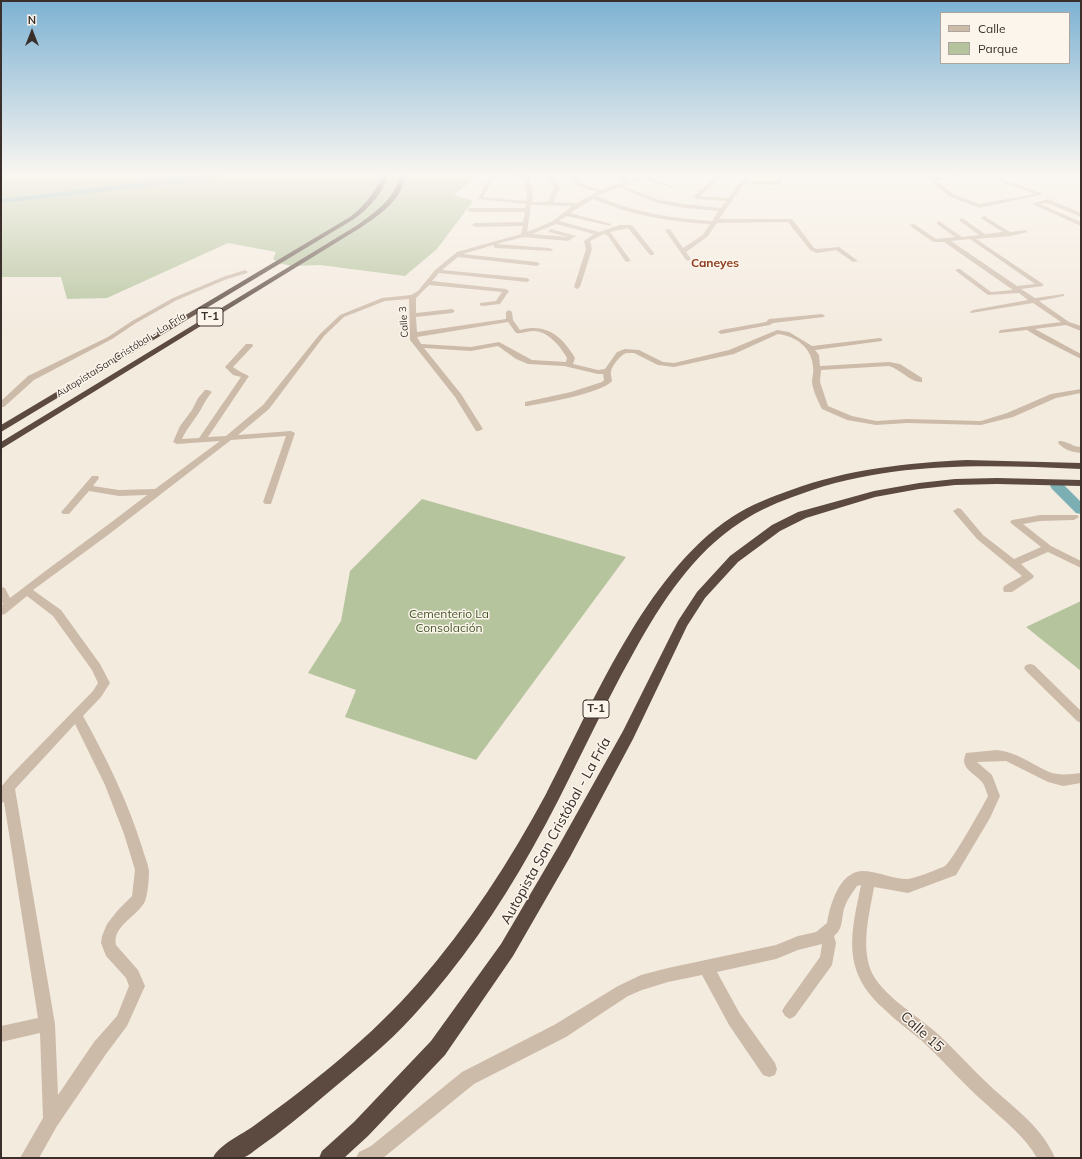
<!DOCTYPE html>
<html>
<head>
<meta charset="utf-8">
<style>
  body { margin:0 }
  #map { position:relative; width:1082px; height:1159px; overflow:hidden; background:#f4ebdf; font-family:Mulish,sans-serif }
  canvas { display:block }
  .frame { position:absolute; inset:0; border:2px solid #3a2f2a; pointer-events:none }
  .legend { position:absolute; left:940px; top:12px; width:130px; height:52px; box-sizing:border-box; background:#fbf5ec; border:1px solid #aea69e; margin:0; padding:5px 7px; list-style:none; font-size:12px; color:#3a2f2a }
  .legend li { display:flex; align-items:center; gap:8px; height:20px }
  .legend b { width:20px; border:1px solid #aea69e }
  .north { position:absolute; left:12px; top:12px; width:40px; height:40px; -webkit-text-stroke:3px #fbf5ec; paint-order:stroke; rotate:0deg; font-size:11px; font-weight:700; line-height:16px; text-align:center; color:#3a2f2a }
  .north::after { content:''; display:block; margin:auto; width:14px; height:18px; background:#3a2f2a; clip-path:polygon(50% 0,100% 100%,50% 72%,0 100%) }
</style>
</head>
<body>
<div id="map">
<canvas width="1082" height="1159"></canvas>
<div class="frame"></div>
<ul class="legend">
<li><b style="height:5px;background:#cdbbaa"></b>Calle</li>
<li><b style="height:11px;background:#b6c49e"></b>Parque</li>
</ul>
<div class="north">N</div>
</div>
<script>
const context = document.querySelector('canvas').getContext('2d');
context.lineJoin = 'round';
function fillPath(path, color) { context.fillStyle = color; context.fill(path, 'evenodd'); }
function drawText(font, color, halo, rows, align = 'center') {
  context.font = font + ' Mulish,sans-serif'; context.lineWidth = 3; context.setLineDash([]); context.textBaseline = 'middle'; context.strokeStyle = halo; context.fillStyle = color; for (const [text, x, y, turn = 0] of rows) {
    context.save(); context.translate(x, y); context.rotate((+turn || 0) * Math.PI / 180); context.textAlign = isNaN(turn) ? turn : align; if (halo) context.strokeText(text, 0, 0); context.fillText(text, 0, 0); context.restore();
  }
}
function strokePath(path, color, width, dash) { context.strokeStyle = color; context.lineWidth = width; context.lineCap = dash ? 'butt' : 'round'; context.setLineDash(dash || []); context.stroke(path); }
const green = new Path2D(`
  M1,174H480L454,195L473,201L437,249L405,276L320,265L292,266L278,263L273,259L276,252L228,243L107,298L67,299L61,277H1Z
  M422,499L626,557L476,760L345,717L356,690L308,673L341,621L350,571Z
  M1081,601V671L1026,627Z`);
const river = new Path2D(`
  M214,174H226L208,180L1,203V199Z
  M1057,482L1062,483L1081,502V514L1076,513L1052,489L1050,486L1052,483Z`);
const minor = new Path2D(`
  M491,174H495L494,176L575,174L580,183L601,190L623,182L617,174H622L628,181L646,174H652L648,177L672,186V188L643,178L623,186L659,200L684,204L721,208L726,201L696,199L693,197L719,174H724L700,196L728,198L747,174H751L747,181H776L781,174H785L780,184L778,185L744,184L719,219H792L814,248L818,249L839,247L858,261L853,262L836,250L817,253L810,250L788,222L717,223L707,237L686,252L691,259L688,261L686,260L665,230L670,229L683,248L703,235L710,224C669,222 631,215 593,199L570,213L611,224V226L567,216L559,221L599,232L620,225H632L654,253V255H650L628,228L610,232L631,261L626,262L608,236L605,234L602,235L590,241L592,249L580,287L577,289L574,287L586,249L584,241L594,234L556,224L532,234L568,237L549,232L548,231L551,229L576,236L568,241L524,237L496,244L550,248L553,250L552,251L495,248L493,245L463,254L537,262L540,264L537,266L458,257L442,270L527,278L530,280L527,282L439,273L432,281L506,289L509,291L500,304L482,306L480,305V303L496,301L502,292L429,285L416,298V313L452,309L455,311L452,313L416,317L417,332L506,319V312L509,310L512,312L513,320L520,330C546,323 562,336 575,358L573,364L598,370L605,369L617,352L625,349L639,350L663,362L674,363L729,350L777,330L789,332L812,346L880,338L882,339V341L815,350L819,355L820,366L889,362L900,364L922,378V382C911,383 900,369 889,366L821,370L820,382L828,406L852,416L876,421L907,419L981,421L1007,413L1051,394L1081,389V393L1056,398L1013,417L981,425L907,423L876,425L847,420L822,409C818,401 813,391 812,382C812,377 814,372 813,367C812,348 796,336 778,334L734,354L674,367L658,365L634,353H626C620,356 613,364 611,371C610,374 612,378 612,381C602,393 545,403 528,406H525V402L571,392L602,382L604,380L603,374H598L564,366L528,364L516,359L498,346L471,351L424,348L461,394L483,429L479,431H476L455,397L410,340L409,299L385,301L344,317L324,336L269,409L238,435L291,431L295,433L271,504H265L263,502L286,436L231,440L108,535L33,590L61,610L100,664L110,683L101,697L83,716C106,757 128,802 142,847C144,855 148,863 149,871C149,879 148,890 146,898C143,914 111,925 116,945L138,970L145,986L127,1026L106,1054L57,1126L39,1158H20L43,1118L40,1033L1,1042V1026L38,1018L4,802L1,803V787L11,775L93,691L98,683L92,670L53,616L27,596L5,614L1,615V605L3,604L1,600V587L5,588L10,598C55,563 102,530 147,495L119,496L89,491L69,514H63L61,512L63,510L92,476H98L99,478L93,486L119,490L155,489L220,441L177,444L173,442L180,426L192,410L198,398L205,390H208L212,392C206,399 204,404 200,411C193,422 188,427 182,439L199,438L241,377L233,375L225,367L246,344H252L253,346L233,367L239,371L249,376L208,437L226,436L263,405L320,334L340,315L382,298L411,295L418,291L435,270L457,252L521,234L523,226L475,227L472,225L475,223L523,222L525,212H470L467,210L470,208H525L526,204L478,199ZM571,176L576,185L597,192L577,203L553,202L560,187L553,178ZM493,179H525L527,195L526,201L483,197ZM530,179H549L554,187L548,202H532L533,195ZM619,187L658,203L684,208L718,211L712,221C671,218 635,213 597,196ZM531,205L572,206L553,221L527,232ZM508,322L516,333C522,334 528,331 534,331C548,331 561,347 567,358L566,362L532,360L499,342L471,347L421,344L417,337ZM75,724L105,785L124,834L135,870L132,896L118,910L107,924L102,936L101,943L106,956L126,978L129,986L117,1016L94,1042L58,1095L55,1024L15,789Z
  M919,174H925L932,177L971,174L969,175L935,180L953,194L979,204L1035,194L980,174H986L1044,194L979,208L949,196L929,180Z
  M1048,199L1081,213V217L1047,203L1040,204L1081,222V226L1032,204Z
  M984,216L1010,232L1025,230L1028,232L1010,236L976,239L1043,284V286L1021,289L1035,298L1064,294V296L1039,301L1069,322L1081,326V331L1066,325L1035,329L1081,354V359L1040,338L1027,330L999,333V331L1001,330L1061,322L1033,303L971,313L970,312L973,310L1028,300L1019,293L988,295L956,271V269H960L991,292L1013,290L944,242H933L909,225L914,224L936,239L955,237L937,224V222L939,221L962,237L979,235L960,221L959,220L962,218L985,234L1003,232L982,219L981,218ZM970,239L1035,284L1017,286L951,241Z
  M245,270L248,272L247,273L227,279L177,300L136,323L112,339L34,380L4,407H1V401L28,376L108,337L132,321L173,298L223,277Z
  M822,314L825,316L824,317L773,323L770,325L721,334L718,332L721,330L766,322L769,319Z
  M1059,441C1066,440 1073,447 1081,447V453C1071,452 1065,450 1058,443Z
  M958,508L961,509L983,535L1014,559L1041,547L1012,524L1010,522L1012,520L1040,515H1077L1079,517L1074,520L1040,521L1023,524L1051,546L1081,561V568L1048,552L1021,564L1034,576L1033,578L1012,592H1004L1003,589L1004,586L1022,576L977,539L953,511Z
  M1030,664L1034,665L1081,711V723L1077,721L1026,671L1024,668L1026,665Z
  M997,750C1017,752 1031,764 1049,772C1060,776 1070,774 1081,773V783L1063,786L1048,782L1006,761L977,762L992,775L1000,796L990,818L956,875L908,893L874,887C870,911 862,940 869,965C875,990 913,1013 932,1029C951,1045 966,1063 984,1080C1009,1105 1041,1124 1055,1158H1037C1025,1136 1003,1120 985,1103C963,1084 944,1061 922,1041C909,1030 895,1020 883,1008C841,970 851,934 861,885L857,886C853,892 848,898 845,906C841,916 844,929 834,936L836,943L832,965L795,1016L790,1019L785,1016L782,1011L785,1006L820,957L822,944L798,950L776,959L717,972L740,1014L775,1063L777,1069L775,1075L769,1077L763,1075L729,1025L702,975L668,982L642,990L628,996L566,1037L474,1084L383,1158H356L359,1152L371,1146L462,1072L554,1025L618,986L641,975L668,968L776,945L798,936L816,932L827,923C830,905 839,872 862,871C877,871 892,879 907,879C913,879 939,869 945,866C951,863 983,806 988,796C986,791 985,785 981,781C973,772 959,768 966,753Z`);
const highway = new Path2D(`
  M383,174H389C382,193 371,207 354,219L1,432V425L350,217C365,205 376,192 383,174Z
  M400,174H406C402,200 381,214 360,228L1,449V442L356,226C375,212 396,199 400,174Z
  M967,460L1081,463V469C987,465 891,461 801,494C780,501 759,510 741,522C693,553 662,602 635,650C598,715 569,784 532,849C499,908 460,965 414,1015C387,1045 355,1070 324,1096C303,1114 281,1132 258,1148C254,1151 248,1156 243,1158C235,1159 221,1158 213,1158C218,1145 243,1134 255,1125C313,1083 371,1037 418,983C468,926 510,861 546,794C593,704 645,574 732,517C750,505 771,497 791,490C848,469 907,463 967,460Z
  M997,478L1081,480V486L997,484L955,485L919,489L875,497L806,518L780,531L738,562L705,598L687,626L633,739L570,857L513,956L445,1055L368,1136L344,1158H319L322,1151L354,1122L431,1041L501,944L558,847L623,731L678,621L697,592L730,556L772,525L798,512L874,491L919,483L955,479Z`);
const farStreetnames = [
  ["Calle 3",404,322,-94],
  ["Autopista San Cristóbal - La Fría",121,355,-32]
];
const shields = [
  [210,317,26],
  [596,709,26]
];
const shieldNames = [
  ["T-1",210,317],
  ["T-1",596,709]
];
const farQuarternames = [
  ["Caneyes",715,263]
];
const parkNames = [
  ["Cementerio La",449,614],
  ["Consolación",449,628]
];
const nearStreetnames = [
  ["Autopista San Cristóbal - La Fría",556,831,-61],
  ["Calle 15",922,1032,42]
];
fillPath(green, '#b6c49e');
fillPath(river, '#7cafb3');
fillPath(minor, '#cdbbaa');
fillPath(highway, '#5c4a41');
const sky = context.createLinearGradient(0, 0, 0, 336);
sky.addColorStop(0, '#7db2d3');
sky.addColorStop(0.52, '#faf6f1');
sky.addColorStop(1, '#faf6f100');
context.fillStyle = sky;
context.fillRect(0, 0, 1082, 336);
drawText('10px', '#3a2f2a', '#fbf5ec', farStreetnames);
for (const [x, y, w] of shields) { const box = new Path2D(); box.roundRect(x - w / 2, y - 9, w, 18, 3); context.fillStyle = '#fbf5ec'; context.fill(box); strokePath(box, '#3a2f2a', 1); }
drawText('bold 11px', '#3a2f2a', null, shieldNames);
drawText('bold 12px', '#8d3c1f', '#fbf5ec', farQuarternames);
drawText('12px', '#485a2c', '#fbf5ec', parkNames);
drawText('14px', '#3a2f2a', '#fbf5ec', nearStreetnames);
</script>
</body>
</html>
